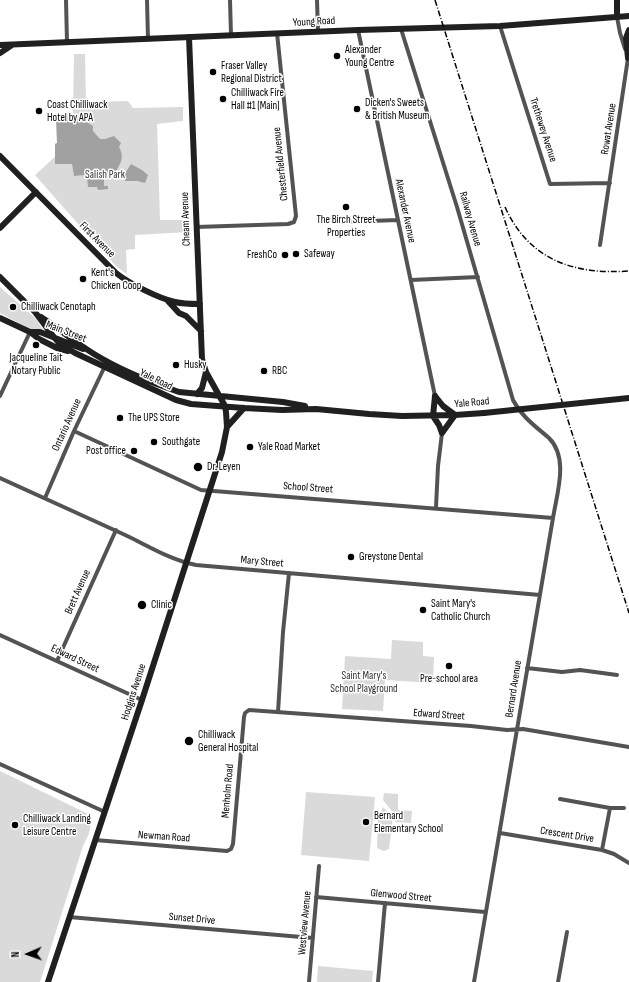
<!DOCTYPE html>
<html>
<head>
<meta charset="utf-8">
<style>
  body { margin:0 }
  #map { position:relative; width:629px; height:982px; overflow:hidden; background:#fff; font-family:"Sofia Sans Condensed",sans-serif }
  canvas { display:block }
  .north { position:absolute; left:8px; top:934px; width:40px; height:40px; -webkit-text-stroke:3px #fff; paint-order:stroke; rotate:268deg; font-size:11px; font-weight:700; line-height:16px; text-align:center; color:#000 }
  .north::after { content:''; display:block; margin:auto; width:14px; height:18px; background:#000; clip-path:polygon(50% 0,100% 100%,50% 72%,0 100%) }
</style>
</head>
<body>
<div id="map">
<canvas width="629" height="982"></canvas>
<div class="north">N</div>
</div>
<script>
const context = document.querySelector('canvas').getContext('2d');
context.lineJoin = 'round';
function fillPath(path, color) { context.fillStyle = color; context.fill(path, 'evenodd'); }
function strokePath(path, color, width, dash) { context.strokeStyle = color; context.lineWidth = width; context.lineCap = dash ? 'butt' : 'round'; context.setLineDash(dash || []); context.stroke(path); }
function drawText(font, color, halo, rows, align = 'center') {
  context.font = font + ' "Sofia Sans Condensed",sans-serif'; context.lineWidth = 3; context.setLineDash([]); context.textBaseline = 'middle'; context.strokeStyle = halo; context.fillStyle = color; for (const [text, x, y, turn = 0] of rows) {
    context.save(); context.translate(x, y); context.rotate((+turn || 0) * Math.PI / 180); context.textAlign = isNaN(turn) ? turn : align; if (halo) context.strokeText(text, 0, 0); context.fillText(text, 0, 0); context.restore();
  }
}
const green = new Path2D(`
  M74,54H85L86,102L128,101L133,108L183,107V121L157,124L160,220H187L188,232L135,235V249L126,250L127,274L117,267L63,207L35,175L55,157V144L57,143L56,115H73Z
  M0,287L36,319L44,331L30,329L0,313Z
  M392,640L423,642V656L434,657L433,683L385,680L383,711L342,709L345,656L391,659Z
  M0,771L86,813C95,823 89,835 83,846L40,982H0Z
  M306,792L375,797L369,861L301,855Z
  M384,793L398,794V810L412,811L411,823L395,822V815L383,800Z
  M383,807L393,817L389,849L384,851L377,848L378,820Z
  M318,966L373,971L372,982H317Z`);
const water = new Path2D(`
  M56,115H75L93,126V131L100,139H105L114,136L121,143L119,147C124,156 122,162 116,171H112L111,174L104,179V186H108V189L98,190L97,187H88L87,177L85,175L74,176L72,164H55V144L57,143Z
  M131,164L142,170L148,175L145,183L137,181H125L124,175Z`);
const street = new Path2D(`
  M66,0L67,42
  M147,0L148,39
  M230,0L231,35
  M317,0L318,31
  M617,17L620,33L625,49
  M500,26L550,184L610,183
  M401,29L457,207L513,400C522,417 535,426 549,438C569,458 557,493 553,518L474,982
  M358,30L435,396
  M339,222L398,220
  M196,227L288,224L294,222L296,216L277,33
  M600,245L628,58L627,56
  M411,280L478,277
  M0,396L30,332
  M74,431L201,490L553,518
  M0,478C41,497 82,515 123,534C147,545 170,560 196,565L540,595
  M45,498L74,431L105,366
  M436,507L438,466L442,433
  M0,635L142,700
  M57,661L116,530
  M527,668L562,672L580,670L617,675
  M278,712L283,632L289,573
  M0,764L105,812
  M560,799L610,808H624
  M500,833L602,850L614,854L629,863
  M95,840L227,851L231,849L233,844L244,717L245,713L249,710L471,726L507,730L523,729L629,747
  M602,850L610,808
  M316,897L485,912
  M69,917L313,938
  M309,982L319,866
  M378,982L385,903
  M558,982L567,932`);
const secondary = new Path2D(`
  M617,0V17
  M0,45L358,30L500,26L629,16
  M0,53L12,45
  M628,58L626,38L629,30
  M0,156L116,273C130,284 158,298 175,302C183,304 192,304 200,304
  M0,228L36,192
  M0,277L35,312L53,336L60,344L75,353L176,400L191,404L244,408L282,410L316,409L369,414L402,416L455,415L484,413
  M168,301L179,313L186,316L201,331
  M41,317C59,329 76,343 94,354C120,370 150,382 179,392L283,402L305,406
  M0,318L30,332L39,339L57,348L68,351
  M30,332H40L83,349
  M197,394L202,388L206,372
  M435,396L433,416L439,425L442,433
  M435,396L443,406L455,415
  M227,427L244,408
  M442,433L455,415
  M48,982L142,700L222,452L227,427L226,412L225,406L206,372L202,359L189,37`);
const rail = new Path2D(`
  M435,0L629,613
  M505,207C529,260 574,275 629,271`);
const secondaryBridge = new Path2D(`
  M484,413L629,398`);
const markers = [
  [337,56,4,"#000"],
  [213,72,4,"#000"],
  [223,99,4,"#000"],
  [357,109,4,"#000"],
  [39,111,4,"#000"],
  [346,207,4,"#000"],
  [296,254,4,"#000"],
  [285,255,4,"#000"],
  [83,279,4,"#000"],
  [13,307,4,"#000"],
  [36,345,4,"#000"],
  [176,365,4,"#000"],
  [264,371,4,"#000"],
  [120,418,4,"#000"],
  [154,442,4,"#000"],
  [250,447,4,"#000"],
  [134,451,4,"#000"],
  [198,467,5,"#000"],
  [351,557,4,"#000"],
  [142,605,5,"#000"],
  [423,610,4,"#000"],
  [449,666,4,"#000"],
  [189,741,5,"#000"],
  [366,822,4,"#000"],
  [15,825,4,"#000"]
];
const streetNames = [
  ["Young Road",314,22,-3],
  ["Rowat Avenue",609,129,-81],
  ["Trethewey Avenue",543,130,72],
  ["Chesterfield Avenue",281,164,-96],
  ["Alexander Avenue",405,211,78],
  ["Cheam Avenue",186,219,-92],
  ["Railway Avenue",470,219,74],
  ["First Avenue",97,240,45],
  ["Main Street",66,332,21],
  ["Yale Road",156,380,26],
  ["Yale Road",472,403,-5],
  ["Ontario Avenue",67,425,-66],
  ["School Street",308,488,4],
  ["Mary Street",262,562,5],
  ["Brett Avenue",78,592,-66],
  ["Edward Street",75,659,25],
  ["Bernard Avenue",514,689,-81],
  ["Hodgins Avenue",134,692,-72],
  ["Edward Street",439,715,4],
  ["Menholm Road",228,791,-85],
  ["Crescent Drive",567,835,9],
  ["Newman Road",164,837,4],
  ["Glenwood Street",401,896,5],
  ["Sunset Drive",192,919,5],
  ["Westview Avenue",305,923,-85]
];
const poiNames = [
  ["Alexander",345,50],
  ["Young Centre",345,63],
  ["Fraser Valley",221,66],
  ["Regional District",221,79],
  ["Chilliwack Fire",231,93],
  ["Hall #1 (Main)",231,106],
  ["Dicken's Sweets",365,103],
  ["& British Museum",365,116],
  ["Coast Chilliwack",47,105],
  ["Hotel by APA",47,118],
  ["The Birch Street",346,220,"center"],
  ["Properties",346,233,"center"],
  ["Safeway",304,254],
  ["FreshCo",277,255,"right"],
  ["Kent's",91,273],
  ["Chicken Coop",91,286],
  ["Chilliwack Cenotaph",21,307],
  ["Jacqueline Tait",36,358,"center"],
  ["Notary Public",36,371,"center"],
  ["Husky",184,365],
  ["RBC",272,371],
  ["The UPS Store",128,418],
  ["Southgate",162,442],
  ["Yale Road Market",258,447],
  ["Post office",126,451,"right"],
  ["Dr. Leyen",207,467],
  ["Greystone Dental",359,557],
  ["Saint Mary's",431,604],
  ["Catholic Church",431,617],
  ["Clinic",151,605],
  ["Pre-school area",449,679,"center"],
  ["Chilliwack",198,735],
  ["General Hospital",198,748],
  ["Bernard",374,816],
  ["Elementary School",374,829],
  ["Chilliwack Landing",23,819],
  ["Leisure Centre",23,832]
];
const parkNames = [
  ["Salish Park",105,175],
  ["Saint Mary's",364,676],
  ["School Playground",364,689]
];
fillPath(green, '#dadada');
fillPath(water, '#a1a1a1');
strokePath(street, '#535353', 4);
strokePath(secondary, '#202020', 6);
strokePath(rail, '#000', 1.5, [6, 2, 1, 2]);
strokePath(secondaryBridge, '#202020', 6);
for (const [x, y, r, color] of markers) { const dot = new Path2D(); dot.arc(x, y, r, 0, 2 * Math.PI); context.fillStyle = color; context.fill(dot); strokePath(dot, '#fff', 1.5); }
drawText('11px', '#000', '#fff', streetNames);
drawText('11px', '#000', '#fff', poiNames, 'left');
drawText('11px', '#313131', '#fff', parkNames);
</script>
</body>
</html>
